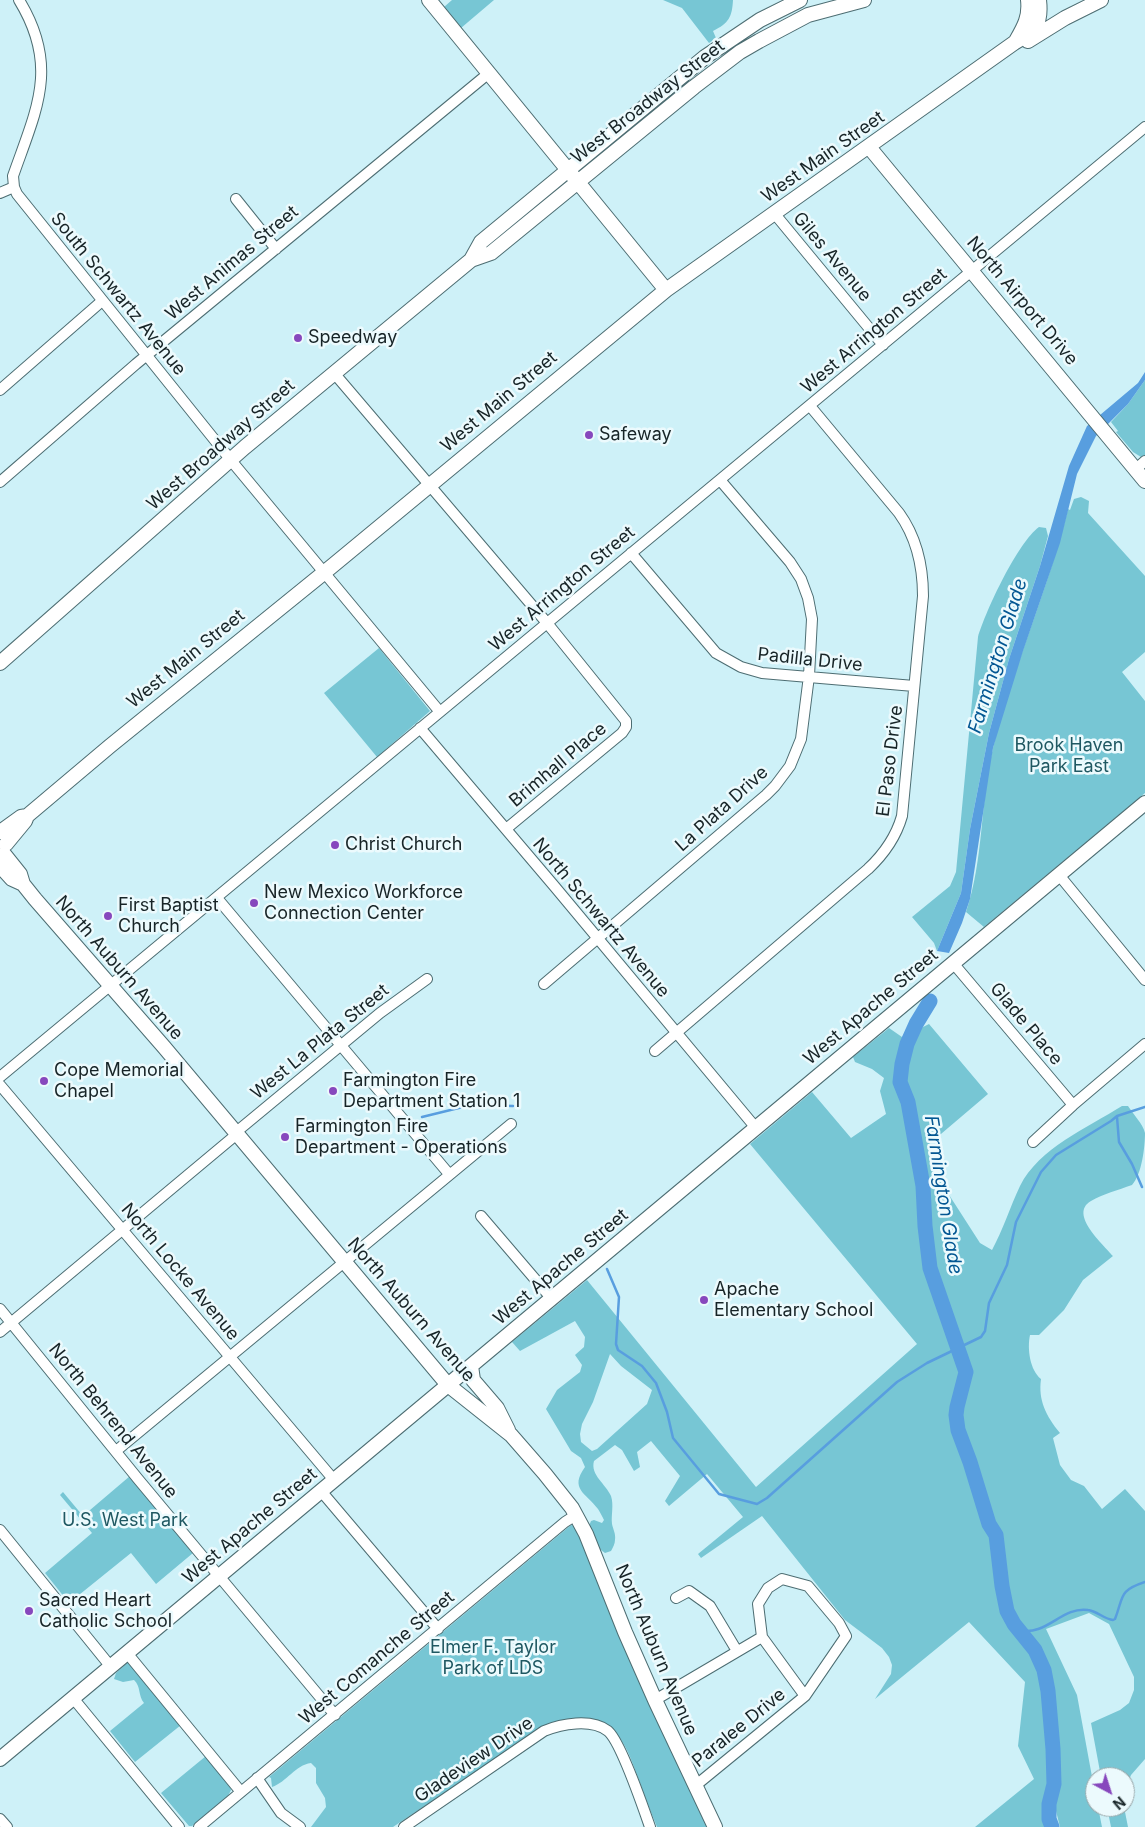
<!DOCTYPE html>
<html>
<head>
<meta charset="utf-8">
<style>
  body { margin:0 }
  #map { position:relative; width:1145px; height:1827px; overflow:hidden; background:#cef1f8; font-family:Inter,sans-serif }
  canvas { display:block }
  .north { position:absolute; left:1085px; top:1767px; width:50px; height:50px; box-sizing:border-box; background:#ecfafd; border:1px solid #97a4a7; border-radius:50%; rotate:140deg; font-size:14px; font-weight:700; line-height:20px; text-align:center; color:#172427 }
  .north::after { content:''; display:block; margin:auto; width:18px; height:22px; background:#8748bd; clip-path:polygon(50% 0,100% 100%,50% 72%,0 100%) }
</style>
</head>
<body>
<div id="map">
<canvas width="1145" height="1827"></canvas>
<div class="north">N</div>
</div>
<script>
const context = document.querySelector('canvas').getContext('2d');
context.lineJoin = 'round';
function fillPath(path, color) { context.fillStyle = color; context.fill(path, 'evenodd'); }
function strokePath(path, color, width, dash) { context.strokeStyle = color; context.lineWidth = width; context.lineCap = dash ? 'butt' : 'round'; context.setLineDash(dash || []); context.stroke(path); }
function drawText(font, color, halo, rows, align = 'center') {
  context.font = font + ' Inter,sans-serif'; context.lineWidth = 5; context.setLineDash([]); context.textBaseline = 'middle'; context.strokeStyle = halo; context.fillStyle = color; for (const [text, x, y, turn = 0] of rows) {
    context.save(); context.translate(x, y); context.rotate((+turn || 0) * Math.PI / 180); context.textAlign = isNaN(turn) ? turn : align; if (halo) context.strokeText(text, 0, 0); context.fillText(text, 0, 0); context.restore();
  }
}
const green = new Path2D(`
  M452,0H494L461,28L444,7Z
  M663,0H733C732,17 729,23 713,31L716,38L709,43L682,8Z
  M1145,380V455L1141,457L1133,452L1116,432L1118,431L1111,422L1128,404Z
  M1081,497L1089,501L1088,513L1145,576V652L1122,672L1145,701V793L984,927L966,912C984,859 980,802 993,748C1013,667 1048,590 1068,509L1070,510L1074,499Z
  M1039,527L1046,528L1048,536L1040,566L1009,659L989,733L970,829L961,893L937,951L934,943L912,917L950,886L956,872L978,637C986,610 1018,542 1039,527Z
  M379,648L430,711L377,757L324,693Z
  M929,1024L988,1094L928,1145L935,1173L980,1243L992,1250C1003,1230 1010,1207 1020,1186C1039,1148 1087,1128 1122,1106H1128C1133,1114 1143,1124 1145,1133C1145,1147 1142,1174 1132,1185C1118,1190 1103,1194 1091,1201C1068,1214 1104,1245 1113,1256L1083,1280L1064,1310L1039,1335H1030C1027,1349 1030,1370 1041,1379C1038,1400 1046,1416 1060,1433L1053,1438L1060,1465L1071,1480L1084,1486L1102,1509L1125,1489L1145,1511V1759L1131,1775L1125,1790V1777H1101L1091,1723L1120,1710L1129,1703L1134,1690V1677L1109,1624L1089,1613L1046,1629L1077,1695L1095,1793V1807H1098L1102,1827H1060L1055,1807L1058,1761L1048,1673L1040,1654L1013,1618L1009,1607L999,1536L990,1521L973,1462L960,1430V1403L970,1377L971,1366L954,1329L931,1268L926,1225L924,1185L916,1142L913,1107L904,1076L914,1044L921,1028Z
  M889,1028L902,1037L908,1034L898,1058L895,1079L905,1099L908,1124L921,1186L929,1274C940,1293 941,1312 948,1332C953,1345 963,1357 963,1371C962,1390 949,1405 953,1424L972,1476L976,1491L978,1509L994,1536L1006,1611L1016,1635L1030,1651L1036,1662L1044,1682L1047,1711V1734L1051,1749V1783L1046,1806L1049,1827H975L1034,1779L1018,1746L1025,1682L969,1622L875,1699L891,1674L892,1665L889,1657L882,1648L845,1620L762,1516L701,1558L698,1554L743,1517L707,1474L669,1506L665,1501L680,1476L651,1441L637,1452L640,1467L634,1471L622,1450L615,1445L594,1461C590,1475 606,1484 611,1496C614,1505 611,1515 612,1524C613,1529 616,1534 615,1540C615,1544 613,1547 611,1551L605,1553L597,1547L589,1526L591,1521L594,1520L602,1523L604,1520C602,1516 600,1512 598,1509C586,1493 569,1489 585,1467L581,1458L571,1451L546,1409L557,1390L580,1372L582,1365L575,1355L584,1347L585,1337L575,1321L520,1351L512,1342L587,1280L756,1487L917,1344L750,1144L812,1092L851,1138L886,1114L880,1091L884,1078L872,1069L855,1062L853,1057ZM610,1354L621,1366L652,1390L647,1404L597,1449L592,1451L581,1442L580,1434L582,1424L593,1402Z
  M130,1476L193,1553L156,1584L131,1553L69,1603L45,1573L92,1533L60,1495L63,1492L83,1516Z
  M571,1525L575,1526L710,1827H657C651,1812 645,1798 640,1783C630,1757 621,1721 587,1719L538,1730L393,1827H311L326,1807L325,1798L316,1783V1768L311,1763C295,1765 287,1782 272,1787L271,1778L269,1777Z
  M128,1662L181,1725L135,1762L110,1731L144,1703C138,1696 141,1686 134,1680L123,1682L114,1679L116,1673Z
  M206,1756L230,1785L231,1790L228,1796L192,1826H189L161,1793Z
  M1107,1807H1124L1128,1827H1111Z`);
const water = new Path2D(`
  M1145,372V380L1128,404L1096,436L1077,474L1060,543L1023,651L993,748L970,899L962,923L949,953L937,951L961,893L970,829L989,733L1009,659L1040,566L1069,466L1087,426L1138,383Z`);
const stream = new Path2D(`
  M422,1117L471,1105L513,1106
  M1117,1117L1119,1142L1132,1164L1142,1187
  M607,1269L619,1297L616,1344L618,1350L642,1366L656,1383L667,1412L673,1438L719,1494L757,1504L767,1498L897,1382L927,1363L981,1337L985,1331L989,1303L1007,1265L1016,1222L1041,1172L1056,1155L1111,1121L1117,1116L1145,1107
  M1019,1630C1046,1637 1062,1606 1088,1610C1097,1611 1104,1619 1113,1620L1115,1619C1124,1596 1118,1591 1145,1582`);
const river = new Path2D(`
  M930,1001L916,1024L907,1044L902,1064L900,1082L908,1102L923,1186L925,1226L930,1268L966,1372L957,1407L956,1415L958,1430L970,1462L989,1524L996,1535L1002,1586L1007,1611L1014,1624L1035,1650L1044,1670L1048,1691L1053,1749L1054,1784L1049,1804V1819L1052,1827`);
const minor = new Path2D(`
  M19,0C60,67 36,110 13,176L14,187L17,194L234,464L440,712
  M0,193L14,187
  M236,199L276,249
  M774,213L883,345
  M334,373L547,623L626,721V727L622,733L506,829
  M0,390L102,301
  M1136,469L1145,461
  M0,482L136,364L489,73
  M631,553L716,653L741,667L762,673L914,686
  M420,728L555,887L756,1128
  M1059,875L1145,980
  M217,898L449,1174
  M953,963L1073,1105
  M544,984L766,795L775,786L790,766L801,739L809,676L812,619L808,598L801,579L790,562L720,480
  M655,1051L868,869C884,854 896,837 902,816L923,596C923,565 917,538 899,513L810,406
  M0,1077L1145,127
  M0,1085L334,1480
  M235,1133L380,1013L427,979
  M1033,1142L1073,1105L1145,1044
  M481,1216L552,1299
  M0,1309L138,1479L335,1715
  M0,1332L237,1134
  M116,1451L511,1124
  M321,1491L438,1629
  M0,1530L111,1667
  M676,1598L689,1591L710,1606L737,1651
  M127,1653L241,1792
  M73,1698L179,1827
  M655,1700L762,1637
  M257,1778L281,1813L300,1827
  M695,1786L805,1696L846,1636L839,1623L808,1586L782,1579L768,1588L758,1604L762,1637L805,1696
  M0,1819L7,1827
  M199,1827L565,1522L576,1515
  M404,1827L544,1731C561,1724 591,1718 608,1731C621,1742 643,1807 650,1827`);
const major = new Path2D(`
  M429,0L666,290
  M1016,41C1024,27 1030,17 1028,0
  M1028,41L1065,18L1101,0
  M869,147L1145,481
  M471,260L491,253L694,87L740,52L759,41L808,15L864,0
  M0,663L245,447L471,260L481,242L705,57L760,20L800,0
  M0,832L21,817L27,816L110,746L331,567L666,290L1014,43C1035,31 1042,25 1039,0
  M6,844L25,821L27,816
  M4,854L20,874L23,884L35,899L164,1047L448,1385L511,1435L545,1474L572,1508L586,1534L625,1632L655,1700L715,1827
  M0,866L12,879L23,884
  M471,1366L473,1380L497,1408L508,1430
  M0,1759L1145,803`);
const markers = [
  [298,338,5,"#8748bd"],
  [589,435,5,"#8748bd"],
  [335,845,5,"#8748bd"],
  [254,903,5,"#8748bd"],
  [108,916,5,"#8748bd"],
  [44,1081,5,"#8748bd"],
  [333,1091,5,"#8748bd"],
  [285,1137,5,"#8748bd"],
  [704,1300,5,"#8748bd"],
  [29,1611,5,"#8748bd"]
];
const streetNames = [
  ["West Broadway Street",648,102,-38],
  ["West Main Street",823,157,-35],
  ["Giles Avenue",832,257,50],
  ["West Animas Street",232,263,-40],
  ["South Schwartz Avenue",118,294,51],
  ["North Airport Drive",1022,301,50],
  ["West Arrington Street",874,331,-40],
  ["West Main Street",499,402,-40],
  ["West Broadway Street",221,445,-41],
  ["West Arrington Street",562,589,-40],
  ["West Main Street",186,659,-39],
  ["Padilla Drive",810,660,6],
  ["El Paso Drive",890,761,-83],
  ["Brimhall Place",558,765,-40],
  ["La Plata Drive",722,809,-42],
  ["North Schwartz Avenue",601,918,50],
  ["North Auburn Avenue",119,968,49],
  ["West Apache Street",871,1007,-40],
  ["Glade Place",1026,1024,50],
  ["West La Plata Street",320,1042,-39],
  ["West Apache Street",561,1267,-40],
  ["North Locke Avenue",180,1272,50],
  ["North Auburn Avenue",411,1310,49],
  ["North Behrend Avenue",113,1421,51],
  ["West Apache Street",250,1526,-40],
  ["North Auburn Avenue",656,1650,67],
  ["West Comanche Street",377,1658,-40],
  ["Paralee Drive",739,1728,-39],
  ["Gladeview Drive",474,1760,-34]
];
const poiNames = [
  ["Speedway",308,338],
  ["Safeway",599,435],
  ["Christ Church",345,845],
  ["New Mexico Workforce",264,893],
  ["Connection Center",264,914],
  ["First Baptist",118,906],
  ["Church",118,927],
  ["Cope Memorial",54,1071],
  ["Chapel",54,1092],
  ["Farmington Fire",343,1081],
  ["Department Station 1",343,1102],
  ["Farmington Fire",295,1127],
  ["Department - Operations",295,1148],
  ["Apache",714,1290],
  ["Elementary School",714,1311],
  ["Sacred Heart",39,1601],
  ["Catholic School",39,1622]
];
const parkNames = [
  ["Brook Haven",1069,746],
  ["Park East",1069,767],
  ["U.S. West Park",125,1521],
  ["Elmer F. Taylor",493,1648],
  ["Park of LDS",493,1669]
];
const waterNames = [
  ["Farmington Glade",998,656,-73],
  ["Farmington Glade",943,1195,81]
];
fillPath(green, '#77c6d4');
fillPath(water, '#589edf');
strokePath(stream, '#589edf', 2.5);
strokePath(river, '#589edf', 15);
strokePath(minor, '#4d6d72', 12);
strokePath(major, '#4d6d72', 16);
strokePath(minor, '#fff', 10);
strokePath(major, '#fff', 14);
for (const [x, y, r, color] of markers) { const dot = new Path2D(); dot.arc(x, y, r, 0, 2 * Math.PI); context.fillStyle = color; context.fill(dot); strokePath(dot, '#ecfafd', 2); }
drawText('18px', '#172427', '#ecfafd', streetNames);
drawText('18px', '#172427', '#ecfafd', poiNames, 'left');
drawText('18px', '#1f5862', '#ecfafd', parkNames);
drawText('italic 19px', '#035793', '#ecfafd', waterNames);
</script>
</body>
</html>
